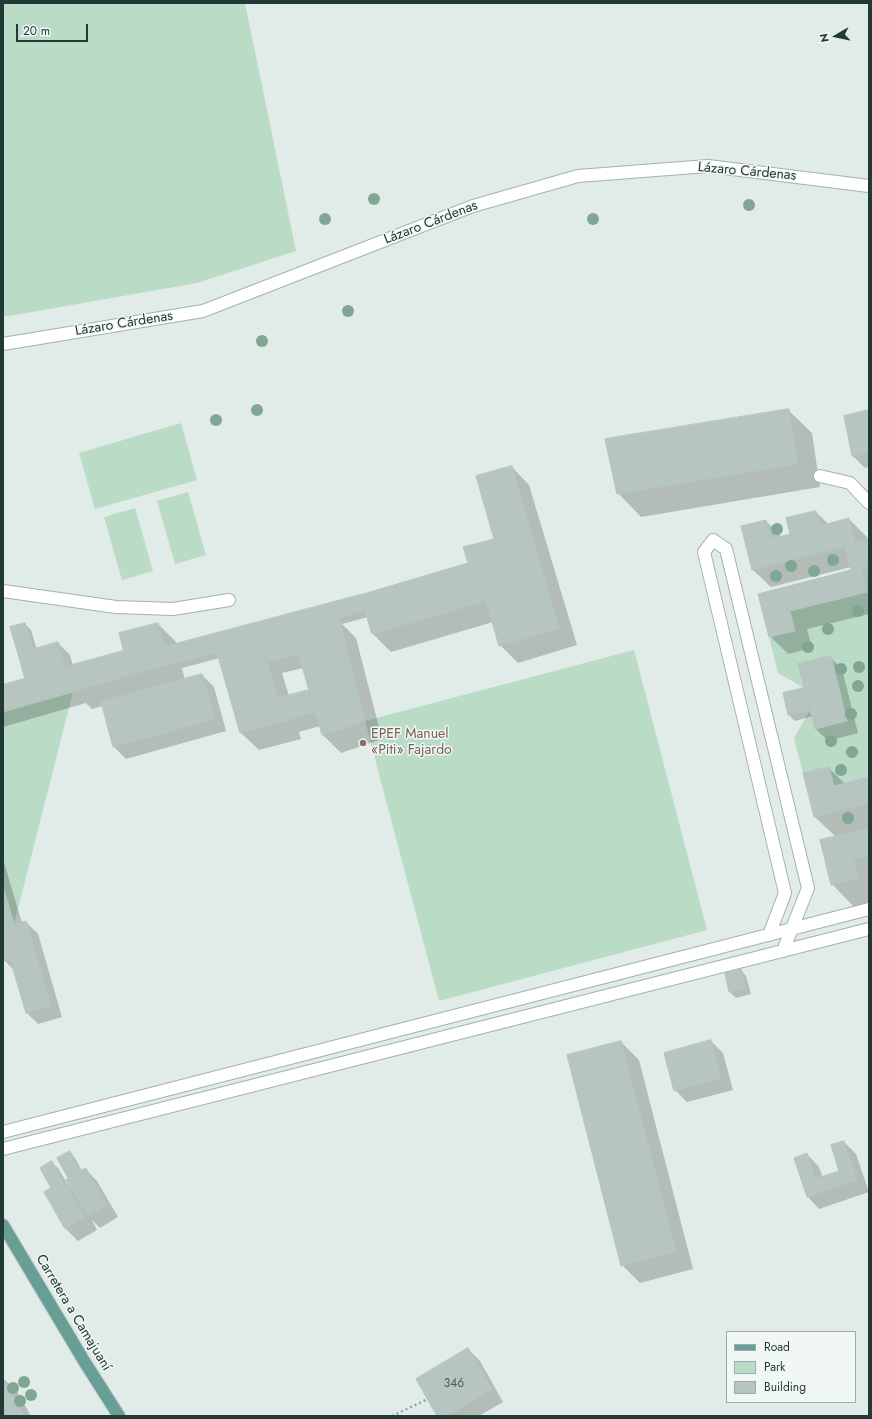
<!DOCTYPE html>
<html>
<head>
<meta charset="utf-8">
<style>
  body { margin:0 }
  #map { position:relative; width:872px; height:1419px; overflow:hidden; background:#e1ebe7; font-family:Jost,sans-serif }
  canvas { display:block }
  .frame { position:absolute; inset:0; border:4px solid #223a36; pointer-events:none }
  .legend { position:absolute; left:726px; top:1331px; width:130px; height:72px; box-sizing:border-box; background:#f1f7f5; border:1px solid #9eaba9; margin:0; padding:5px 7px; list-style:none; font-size:12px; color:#223a36 }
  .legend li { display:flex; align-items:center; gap:8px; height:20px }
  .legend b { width:20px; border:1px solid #9eaba9 }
  .north { position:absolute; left:816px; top:16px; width:40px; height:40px; -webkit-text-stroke:3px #f1f7f5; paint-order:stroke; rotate:261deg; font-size:11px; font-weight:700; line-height:16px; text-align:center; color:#223a36 }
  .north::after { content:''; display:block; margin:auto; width:14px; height:18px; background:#223a36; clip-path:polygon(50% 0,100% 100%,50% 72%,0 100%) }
  .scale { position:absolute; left:16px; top:24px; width:72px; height:18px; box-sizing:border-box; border:2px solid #223a36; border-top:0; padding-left:5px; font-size:12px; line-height:14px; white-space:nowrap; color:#223a36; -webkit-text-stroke:3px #f1f7f5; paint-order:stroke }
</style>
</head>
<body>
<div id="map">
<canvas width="872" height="1419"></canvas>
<div class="frame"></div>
<ul class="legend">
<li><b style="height:5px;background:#679e96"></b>Road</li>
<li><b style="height:11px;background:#badbc6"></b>Park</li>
<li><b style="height:11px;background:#b6c5c0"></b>Building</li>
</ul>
<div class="north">N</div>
<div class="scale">20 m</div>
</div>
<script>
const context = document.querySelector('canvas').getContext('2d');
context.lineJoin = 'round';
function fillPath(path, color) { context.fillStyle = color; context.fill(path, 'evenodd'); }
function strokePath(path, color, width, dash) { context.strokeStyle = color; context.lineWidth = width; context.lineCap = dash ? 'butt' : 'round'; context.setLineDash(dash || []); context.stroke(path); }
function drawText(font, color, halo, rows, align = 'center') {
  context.font = font + ' Jost,sans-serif'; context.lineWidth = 3; context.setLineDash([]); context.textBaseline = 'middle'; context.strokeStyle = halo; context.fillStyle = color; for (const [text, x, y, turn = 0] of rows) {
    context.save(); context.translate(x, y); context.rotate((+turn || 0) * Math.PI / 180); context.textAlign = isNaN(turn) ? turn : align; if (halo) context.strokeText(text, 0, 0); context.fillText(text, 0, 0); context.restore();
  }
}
const green = new Path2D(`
  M3,3H245L296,251L197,283L3,317Z
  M181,423L197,480L95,509L79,453Z
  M188,492L206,555L175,564L157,501Z
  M135,508L153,571L122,580L104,517Z
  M869,592V777L834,786L829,767L803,773L794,738L810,710L815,729L847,721L831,656L799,664L804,688L778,673L769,637L795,630L790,611Z
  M634,650L707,930L439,1001L365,721Z
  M73,692L14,924L3,886V712Z`);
const shadow = new Path2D(`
  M788,410L812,433L820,487L641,517L618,493Z
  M869,411V467L865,468L853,456Z
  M512,467L529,485L577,645L518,663L500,645L493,622L391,652L373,634L368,617L342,624L356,638L382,739L341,753L323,735L320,726L299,732L301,739L259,750L241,733L220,658L182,668L185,680L202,675L214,687L226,731L126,759L114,747L103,706L92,709L86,703L3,727V679L5,686L26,680L11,628L25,624L31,630L37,650L58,643L70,655L73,666L124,652L158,624L176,642L177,644L361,595L469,564L495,539ZM303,668L310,691L289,696L282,673Z
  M816,512L828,524L849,519L867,537L868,540H869V614L807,629L812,648L788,654L770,636L759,595L852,571L851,567L771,587L753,570L766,521L782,537L791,535Z
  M830,657L842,669L858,733L828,741L816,729L813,716L795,721L789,715L784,694L804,689L806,692Z
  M829,768L845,784L869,778V904L855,908L832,884L836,837L815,817Z
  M3,859L22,923L26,922L38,934L62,1017L38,1024L26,1012L14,970L3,959Z
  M741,970L746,976L751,994L736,998L730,992L726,973Z
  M711,1041L723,1053L733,1090L687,1102L675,1090Z
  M621,1042L639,1060L693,1269L640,1283L622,1265Z
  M844,1142L856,1154L869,1192L819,1209L807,1196V1154L819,1167L823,1178L840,1172Z
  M69,1152L75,1158L82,1171L85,1169L97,1181L118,1217L100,1228L92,1220L97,1230L78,1241L66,1229L46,1192L53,1188L52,1163L58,1168L68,1185L72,1190L69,1177Z
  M468,1349L480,1361L503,1402L479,1416H438Z
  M3,1378L18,1393L31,1416H3Z`);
const building = new Path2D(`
  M789,409L798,464L617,494L605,439Z
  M869,410V453L852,456L844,416Z
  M512,466L559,628L499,646L486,601L372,634L360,595L468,563L463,547L494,539L476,476Z
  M816,511L820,526L849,518L855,542L869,539V566L862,568L867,592L790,611L795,631L769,637L758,594L851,570L845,546L752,570L741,526L766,520L771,539L790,534L786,518Z
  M360,595L365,610L292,632L169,665L164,647Z
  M339,619L365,721L322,735L292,632Z
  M25,623L33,649L18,654L10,627Z
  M158,623L169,665L130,675L119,633Z
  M292,632L298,654L267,662L261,640Z
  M261,640L284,721L240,733L217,653Z
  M58,642L65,667L25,679L18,654Z
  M123,651L130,675L73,692L65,667Z
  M831,656L847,721L815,729L798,664Z
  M65,667L73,692L3,712V685Z
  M202,674L215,719L113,747L101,702Z
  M804,688L810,710L788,715L783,693Z
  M309,690L315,712L284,721L278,698Z
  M829,767L834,786L869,777V803L814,817L803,773Z
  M869,828V855L854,859L858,878L831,885L820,840Z
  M3,886L14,924L26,921L51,1005L26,1013L10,959L4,961L3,960Z
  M741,969L746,988L729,992L725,973Z
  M711,1040L721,1078L674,1091L664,1053Z
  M621,1041L676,1251L621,1266L567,1055Z
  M844,1141L857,1180L807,1197L794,1158L807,1153L815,1179L839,1171L831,1145Z
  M70,1151L81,1171L68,1178L57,1158Z
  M52,1161L63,1181L51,1188L40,1168Z
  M86,1168L107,1205L87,1216L66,1180Z
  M64,1181L85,1217L65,1229L44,1192Z
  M468,1348L492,1389L447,1416H437L416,1379Z
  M3,1379L24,1416H3Z`);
const path = new Path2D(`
  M392,1416L428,1399`);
const minor = new Path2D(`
  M3,344L203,311L473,206L578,176L708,166L869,186
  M820,476L850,483L869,503
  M3,591L116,607L173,609L229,600
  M769,935L785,893L704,552L713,540L726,549L808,888L783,951
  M3,1132L869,909
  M3,1149L869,929`);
const major = new Path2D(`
  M3,1225L84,1361L119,1416`);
const trees = [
  [374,199],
  [749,205],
  [325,219],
  [593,219],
  [348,311],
  [262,341],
  [257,410],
  [216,420],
  [777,529],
  [833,560],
  [791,566],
  [814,571],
  [776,576],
  [858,611],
  [828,629],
  [808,647],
  [859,667],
  [841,669],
  [858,686],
  [851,714],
  [831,741],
  [852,752],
  [841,770],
  [848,818],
  [24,1382],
  [13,1388],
  [31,1395],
  [20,1401]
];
const markers = [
  [363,743,4,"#8d6e63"]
];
const numberNames = [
  ["346",454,1384]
];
const streetNames = [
  ["Lázaro Cárdenas",747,172,5],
  ["Lázaro Cárdenas",431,223,-21],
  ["Lázaro Cárdenas",124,324,-9],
  ["Carretera a Camajuaní",73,1313,59]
];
const educationNames = [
  ["EPEF Manuel",371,735],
  ["«Piti» Fajardo",371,751]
];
fillPath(green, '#badbc6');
fillPath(shadow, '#0003');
fillPath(building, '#b6c5c0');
strokePath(building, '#b3c4bf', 1);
strokePath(minor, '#a4b2ae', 14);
strokePath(major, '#c1c8c7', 14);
strokePath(path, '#82ada4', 2.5, [2, 3]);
strokePath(minor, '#fff', 12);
strokePath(major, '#679e96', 12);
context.fillStyle = '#7fa793';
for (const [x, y] of trees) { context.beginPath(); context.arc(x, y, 6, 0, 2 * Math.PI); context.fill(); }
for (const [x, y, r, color] of markers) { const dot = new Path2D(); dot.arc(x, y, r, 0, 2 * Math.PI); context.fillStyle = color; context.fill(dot); strokePath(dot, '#f1f7f5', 1.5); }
drawText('12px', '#475d58', null, numberNames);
drawText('14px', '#223a36', '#f1f7f5', streetNames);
drawText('14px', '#785e54', '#f1f7f5', educationNames, 'left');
</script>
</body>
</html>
